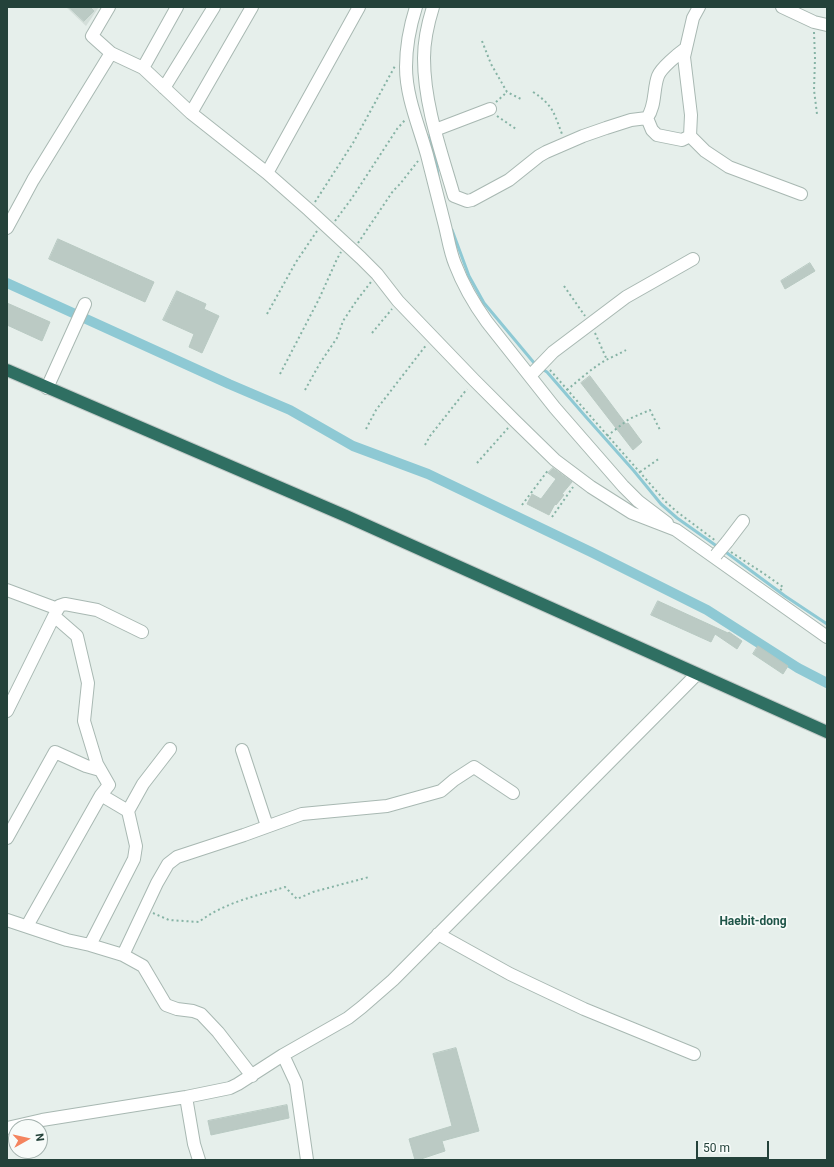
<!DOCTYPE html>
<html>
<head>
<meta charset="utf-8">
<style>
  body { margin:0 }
  #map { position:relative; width:834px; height:1167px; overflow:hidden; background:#e6efeb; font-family:Roboto,sans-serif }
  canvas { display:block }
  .frame { position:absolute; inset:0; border:8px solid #24423a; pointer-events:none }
  .north { position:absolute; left:8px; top:1119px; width:40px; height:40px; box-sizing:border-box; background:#f7fbf9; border:1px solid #a3b1ad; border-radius:50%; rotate:82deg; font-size:11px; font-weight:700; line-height:16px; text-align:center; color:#24423a }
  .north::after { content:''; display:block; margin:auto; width:14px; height:18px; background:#f4845f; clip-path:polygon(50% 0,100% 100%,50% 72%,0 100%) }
  .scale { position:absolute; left:696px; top:1141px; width:73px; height:18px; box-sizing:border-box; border:2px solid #24423a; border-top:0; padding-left:5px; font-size:12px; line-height:14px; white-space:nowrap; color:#24423a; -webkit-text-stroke:3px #f7fbf9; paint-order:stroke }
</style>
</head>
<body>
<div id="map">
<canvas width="834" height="1167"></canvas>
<div class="frame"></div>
<div class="north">N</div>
<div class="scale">50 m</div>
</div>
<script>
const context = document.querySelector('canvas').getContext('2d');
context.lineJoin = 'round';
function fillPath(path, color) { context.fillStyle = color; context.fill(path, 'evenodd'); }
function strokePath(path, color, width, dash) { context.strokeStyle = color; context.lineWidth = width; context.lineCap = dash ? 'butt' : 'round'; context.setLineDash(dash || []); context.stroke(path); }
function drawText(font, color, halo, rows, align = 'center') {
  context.font = font + ' Roboto,sans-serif'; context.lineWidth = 3.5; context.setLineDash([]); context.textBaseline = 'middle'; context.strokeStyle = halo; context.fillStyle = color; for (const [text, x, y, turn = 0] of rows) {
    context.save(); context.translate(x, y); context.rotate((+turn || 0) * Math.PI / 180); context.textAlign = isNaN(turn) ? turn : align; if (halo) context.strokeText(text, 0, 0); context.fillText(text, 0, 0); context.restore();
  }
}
const built = new Path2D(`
  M66,7H99L86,26Z`);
const stream = new Path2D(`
  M430,135L436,161L438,176
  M452,230L469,276L484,303L535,364L537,365
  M542,369L547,372L586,417L634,471L661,504L677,518L718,547
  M723,550L785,596L827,624`);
const canal = new Path2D(`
  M7,283L229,384L290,410L353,446L428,474L591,552L707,610L798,668L827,683`);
const building = new Path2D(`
  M69,7H90L94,11L84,21Z
  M58,239L154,282L145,302L49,259Z
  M810,263L815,271L785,289L781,281Z
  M177,291L206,304L204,309L219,316L202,353L189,347L194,334L163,320Z
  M7,303L50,322L42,341L7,325Z
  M590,376L626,424L628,423L642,442L633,450L581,383Z
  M553,468L572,482L562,494L564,495L556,505L555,504L549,515L527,504L532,494L541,499L556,479L548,473Z
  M658,601L728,633L729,632L742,641L737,649L715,634L711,642L651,615Z
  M758,646L788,666L783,674L753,654Z
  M456,1048L479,1131L442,1141L445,1151L418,1160H415L409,1139L452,1126L433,1054Z
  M287,1105L289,1118L211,1135L208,1121Z`);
const path = new Path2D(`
  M814,32L815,58L814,90L817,114
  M482,41L491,64L507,92L521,99
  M533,92C553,105 554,113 562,134
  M496,102L507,92
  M497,116L516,129
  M315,202L353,143L395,66
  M335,221L352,198L397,129L405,120
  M358,243L393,191L400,184L418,161
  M564,286L585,316
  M267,314L296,262L317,231
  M372,333L392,309
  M595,333L607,360
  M550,370L666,502L676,511L716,541
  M280,374L319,299L337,259L341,252
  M305,390L320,363L337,338L343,321L357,300L371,282
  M567,390C579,380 592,368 606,360C612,357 619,354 626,350
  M366,429L376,410L427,344
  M607,436L629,419L650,410L660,430
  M425,445L430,436L467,389
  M477,463L508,428
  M640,472L660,458
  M522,505L549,469
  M552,517L573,487
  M731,552L763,573L783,587L780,591
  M153,913L169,920L199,922C223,903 256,896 285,887L297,899L313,892L369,877`);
const minor = new Path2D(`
  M109,7L92,36L111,53L143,68L191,113L267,173L309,210L361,258L377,274L398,301L474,380L515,421L555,460L591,487L632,513L676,530L827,637
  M416,7C410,26 406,47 406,67C406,97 419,126 427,155C433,179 439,202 445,226C448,238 450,252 455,264C463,285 474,304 487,322L555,408L623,486L638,501L667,523
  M433,7C428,23 424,41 424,58C424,105 441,151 454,196L467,201L472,200L509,180L539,156L546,152L583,136L606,128L631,120L647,118
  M699,7L693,18L684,57L691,115L690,136L705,151L729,167L801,194
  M782,7L814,22L827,25
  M143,68L177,7
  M164,88L214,7
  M191,113L252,7
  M647,118C656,106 653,89 658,76C661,68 678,54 685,49
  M647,118L652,130L657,135L682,140L690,136
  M435,130L490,109
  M267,173L359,7
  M7,228L33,180L111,53
  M530,376L553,352L626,297L693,259
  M47,388L85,304
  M727,542L743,521
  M7,590L58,609
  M7,711L59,606L65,604L97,610L142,632
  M242,750L267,826
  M101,795L128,811
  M7,838L55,752L86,766L100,770
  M7,920L67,940L90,945L123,955L143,966L166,1005L177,1009L193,1011L201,1014L218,1032L252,1076
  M27,926L101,795L109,785L97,764L84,721L88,683L77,636L54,616
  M438,934L510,974L584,1009L694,1054
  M90,945L134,859L136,846L128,811L143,784L170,749
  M123,955L157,883L168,864L177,857L244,835L302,814L387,806L441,791L454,780L474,767L513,793
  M283,1055L296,1083L307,1160
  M186,1097L194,1144L199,1160
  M7,1128L42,1120L186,1097L230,1088L238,1084L283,1055L348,1018L362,1007L393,980L697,674`);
const highway = new Path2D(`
  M7,370L346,516L827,732`);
const minorBridge = new Path2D(`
  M716,555L727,542`);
const neighbourhoodNames = [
  ["Haebit-dong",753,922]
];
fillPath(built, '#d4dfda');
strokePath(stream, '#8ec9d4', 3);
strokePath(canal, '#8ec9d4', 10);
fillPath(building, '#bbcac4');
strokePath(building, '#b8c9c2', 1);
strokePath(minor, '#a8b8b2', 14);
strokePath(highway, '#c2cac8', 14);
strokePath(path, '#86b3a5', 2, [2, 3]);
strokePath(minor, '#fff', 12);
strokePath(highway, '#2f6f62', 12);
strokePath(minorBridge, '#a8b8b2', 14, []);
strokePath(minorBridge, '#fff', 12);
drawText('bold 12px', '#1f5548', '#f7fbf9', neighbourhoodNames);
</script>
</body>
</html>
